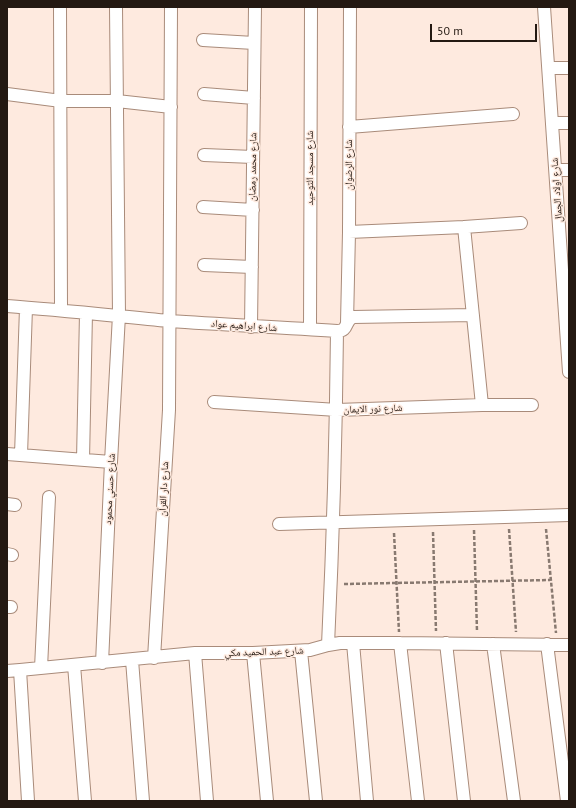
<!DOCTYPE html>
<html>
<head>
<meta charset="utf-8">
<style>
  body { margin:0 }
  #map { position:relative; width:576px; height:808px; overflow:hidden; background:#feeadf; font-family:"PT Sans",sans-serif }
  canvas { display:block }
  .frame { position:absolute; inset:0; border:8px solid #241912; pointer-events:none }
  .scale { position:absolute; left:430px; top:24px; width:107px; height:18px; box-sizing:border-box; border:2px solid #241912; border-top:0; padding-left:5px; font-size:12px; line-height:14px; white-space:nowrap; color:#241912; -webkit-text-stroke:3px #feeadf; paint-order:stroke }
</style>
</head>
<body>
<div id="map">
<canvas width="576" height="808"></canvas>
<div class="frame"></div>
<div class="scale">50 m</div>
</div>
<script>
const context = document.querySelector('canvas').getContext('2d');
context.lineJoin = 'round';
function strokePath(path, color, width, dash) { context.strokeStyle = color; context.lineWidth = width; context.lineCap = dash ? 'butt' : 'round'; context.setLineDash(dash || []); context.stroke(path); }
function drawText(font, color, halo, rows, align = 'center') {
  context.font = font + ' "PT Sans","Noto Naskh Arabic",sans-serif'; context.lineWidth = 3; context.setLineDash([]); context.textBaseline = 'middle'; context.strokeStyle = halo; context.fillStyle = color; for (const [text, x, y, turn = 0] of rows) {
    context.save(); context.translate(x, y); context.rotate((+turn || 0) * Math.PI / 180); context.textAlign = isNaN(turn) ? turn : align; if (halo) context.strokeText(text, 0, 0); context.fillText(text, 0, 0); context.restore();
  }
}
const path = new Path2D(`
  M509,529L516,632
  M546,529L556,633
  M474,530L477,631
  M433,532L436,631
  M394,533L399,632
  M344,584L550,580`);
const street = new Path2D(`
  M60,7L61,310
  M544,7L569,372
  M203,40L254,43
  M549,68H569
  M7,94L61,101H117L171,107
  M204,94L254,98
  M553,123H569
  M349,127L513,114
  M204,155L253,157
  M556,170H569
  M203,207L253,210
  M464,227L482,405
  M349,232L464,227L521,223
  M204,265L252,267
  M7,306C62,310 116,316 170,321C226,325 282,327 337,331C349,331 344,321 353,317L473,315
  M347,323L349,232L350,7
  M251,327L255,7
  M310,329L311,7
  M214,402L337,410L482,405H532
  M7,454L111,462
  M21,455L26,308
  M83,460L86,313
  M7,504L15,505
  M279,524L569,515
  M7,554L12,555
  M7,607H11
  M353,643L367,801
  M400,643L418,801
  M446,643L464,801
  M493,644L514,801
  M547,644L567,801
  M328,645C333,540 336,436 337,331
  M301,651L316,801
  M195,653L207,801
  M253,653L267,801
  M154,658L169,410L171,7
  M132,660L143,801
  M102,663L111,462L119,315L116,7
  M74,665L85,801
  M41,668L49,497
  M20,670L28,801
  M7,671L20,670L195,653H253L310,650L328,645L340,643H400L569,645`);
const streetNames = [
  ["شارع الرضوان",349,165,-90],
  ["شارع محمد رمضان",253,167,-89],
  ["شارع مسجد التوحيد",310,168,-90],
  ["شارع اولاد الجمال",557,190,-94],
  ["شارع ابراهيم عواد",244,326,4],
  ["شارع نور الايمان",373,409,-2],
  ["شارع حسني محمود",110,489,-87],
  ["شارع دار القرآن",164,489,-87],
  ["شارع عبد الحميد مكي",264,652,-2]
];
strokePath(street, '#a98b7a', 14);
strokePath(path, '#887970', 2.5, [4, 2]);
strokePath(street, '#fff', 12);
drawText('10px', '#241912', '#feeadf', streetNames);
</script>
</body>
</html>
